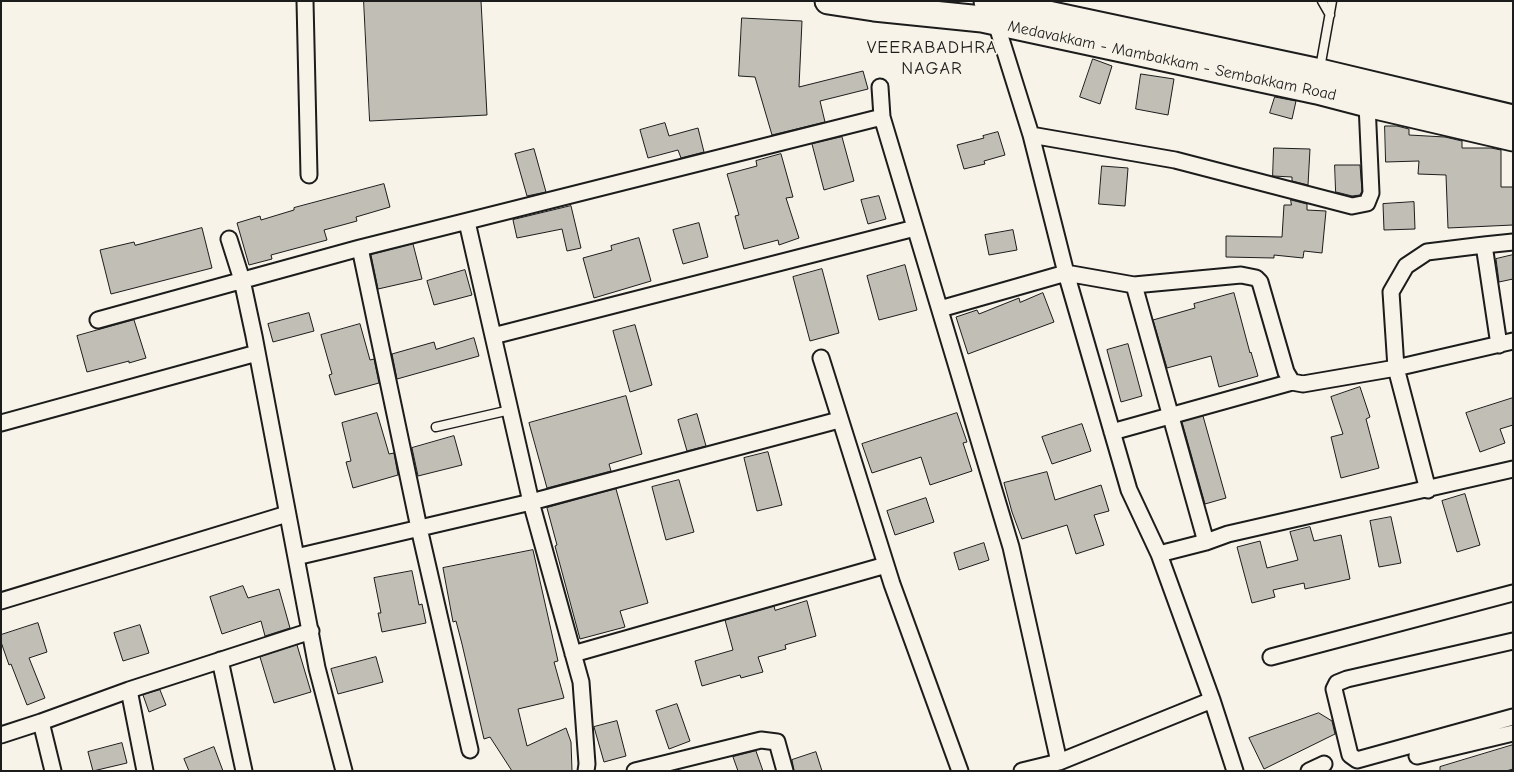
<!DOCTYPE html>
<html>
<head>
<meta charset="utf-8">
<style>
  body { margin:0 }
  #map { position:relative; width:1514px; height:772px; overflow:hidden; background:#f7f3e8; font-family:"Comic Neue",sans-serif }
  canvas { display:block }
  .frame { position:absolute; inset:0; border:2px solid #1c1c1c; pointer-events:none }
</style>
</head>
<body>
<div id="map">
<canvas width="1514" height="772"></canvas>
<div class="frame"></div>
</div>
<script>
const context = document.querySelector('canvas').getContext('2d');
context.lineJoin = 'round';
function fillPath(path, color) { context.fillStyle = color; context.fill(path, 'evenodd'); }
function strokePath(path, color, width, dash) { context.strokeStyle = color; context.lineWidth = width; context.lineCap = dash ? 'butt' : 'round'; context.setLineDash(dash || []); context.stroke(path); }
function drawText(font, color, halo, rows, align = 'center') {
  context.font = font + ' "Comic Neue",sans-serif'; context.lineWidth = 4; context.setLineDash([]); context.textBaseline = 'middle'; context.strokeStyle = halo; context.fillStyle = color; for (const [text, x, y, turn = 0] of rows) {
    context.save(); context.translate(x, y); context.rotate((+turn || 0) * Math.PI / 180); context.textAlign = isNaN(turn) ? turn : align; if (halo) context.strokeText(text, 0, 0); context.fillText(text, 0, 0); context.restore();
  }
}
const building = new Path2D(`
  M364,1H481L487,115L370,121Z
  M742,18L802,21L799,87L863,71L868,89L820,101L825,122L772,135L755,77L739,76Z
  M1093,59L1112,66L1100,104L1080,97Z
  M1141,74L1174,79L1168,115L1136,109Z
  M1275,97L1296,101L1292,119L1270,113Z
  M665,123L669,136L698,128L704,152L681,158L678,150L648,158L640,130Z
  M1385,126H1397L1409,129V135L1445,137L1462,141V148H1491L1501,150V187H1513V225L1448,228L1446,175L1418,174L1419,161L1386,162Z
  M998,132L1005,155L984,161L985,164L964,169L957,145L984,138L983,136Z
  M842,137L854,181L824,190L812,144Z
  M1274,148L1310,149L1308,185L1292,181V177L1273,176Z
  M534,149L546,192L527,196L515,154Z
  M781,154L793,197L786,198L799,238L779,245L778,240L744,249L735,216L739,215L727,174L757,166L756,161Z
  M1335,165H1360L1362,191L1360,195L1352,196L1336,192Z
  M1102,166L1128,168L1125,206L1099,204Z
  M384,184L390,207L356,217L357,221L324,230L327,240L271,255L272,259L249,265L237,223L260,216L261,220L294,210V208Z
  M879,196L886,219L868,224L861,200Z
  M1291,200L1307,204V210L1326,211L1322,253L1304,251L1303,258L1274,255V258L1226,257V236L1282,237L1284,205H1291Z
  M1414,202L1415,229L1384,230L1383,204Z
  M571,206L581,248L567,251L562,229L517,238L513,220Z
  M699,223L708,257L683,264L673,230Z
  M202,228L212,268L111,294L100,250L134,242L135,245Z
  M1013,230L1017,250L989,255L985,235Z
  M639,238L651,281L594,298L583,258L612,250L611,246Z
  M413,244L422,279L378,289L371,255Z
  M1513,255V279L1499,282L1496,259Z
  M905,265L917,310L879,320L867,276Z
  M822,269L839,333L810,341L793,277Z
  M465,270L472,295L434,305L427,281Z
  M1043,293L1054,322L968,354L956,317L977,310L979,314L1019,298L1020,302Z
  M1234,293L1250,353L1251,352L1258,376L1219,387L1211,356L1167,368L1153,320L1195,308L1194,304Z
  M309,313L314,331L273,342L268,324Z
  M134,320L146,358L129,363V361L87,372L77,336Z
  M360,324L370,360L374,359L379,383L335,395L329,375L332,374L321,335Z
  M635,325L652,385L630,392L613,331Z
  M474,338L479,356L397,379L392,354L434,342L436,349Z
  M1128,344L1142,396L1121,402L1107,350Z
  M1360,387L1370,417L1366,419L1379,468L1341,478L1331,437L1343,434L1331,397Z
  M626,396L642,454L609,464L611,471L547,488L529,423Z
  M1513,398V425L1500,429L1505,443L1480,452L1466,413Z
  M377,413L389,454L394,453L398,475L353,488L346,462L351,461L342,423Z
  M957,413L967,442L963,443L972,471L930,485L921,457L872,473L862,444Z
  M697,414L706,446L687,451L678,420Z
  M1203,416L1226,498L1205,504L1182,422Z
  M1082,424L1091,451L1052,464L1042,437Z
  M454,436L462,465L418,476L412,448Z
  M768,452L782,505L757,511L744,458Z
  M1047,472L1055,500L1101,485L1109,511L1094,515L1104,545L1076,554L1067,525L1022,539L1012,512L1004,483Z
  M679,480L694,532L666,540L652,487Z
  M616,489L648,603L620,611L625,627L580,639L555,546L557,545L547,508Z
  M1465,494L1480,545L1457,552L1442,501Z
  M926,498L934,522L895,535L887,511Z
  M1391,517L1401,563L1379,567L1370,521Z
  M1310,527L1314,541L1341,535L1350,579L1305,589L1304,583L1273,590L1275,597L1252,603L1237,547L1260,541L1267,568L1298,560L1290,532Z
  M984,543L989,560L959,570L954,553Z
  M533,550L558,661L554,662L564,698L518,709L527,746L566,728L571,742L572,771H512L490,737L484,739L462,644L456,621L453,622L443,568Z
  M412,571L419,605L422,604L426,623L382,632L378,613H381L374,578Z
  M243,586L248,598L279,589L290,628L265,636L261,621L222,634L210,597Z
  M807,601L816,636L785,645L786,649L758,657L763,672L741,678L740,675L702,686L695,661L733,650L725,620L774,606L775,610Z
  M38,623L47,652L29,658L45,698L27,705L11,664L9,665L1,642V635Z
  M140,625L149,653L123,661L114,633Z
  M297,645L311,692L274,703L260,657Z
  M376,657L383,682L338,694L331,669Z
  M160,690L166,705L149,712L143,695Z
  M677,704L690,741L669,749L656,711Z
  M1319,713L1332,721L1335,734L1264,769L1249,738Z
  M617,721L626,756L604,762L594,727Z
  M122,743L127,763L93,771L88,752Z
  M1513,745V769L1506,771H1440V767Z
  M214,747L223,771H189L184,759Z
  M756,751L763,771H738L733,757Z
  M816,752L822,771H794L792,760Z`);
const service = new Path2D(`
  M1322,1L1330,15
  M1320,68L1332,1
  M436,427L510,410`);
const minor = new Path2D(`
  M305,1L309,175
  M996,17V23L1031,135L1066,273L1129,490L1159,554L1212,700L1059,762L1022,771
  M880,87L882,117L1011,547L1059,762
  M1031,135L1175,160L1352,206L1367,203L1371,193L1367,104
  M467,222L531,502L581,682L587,764L586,771
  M229,239L242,280L254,336L317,668L344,771
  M360,248L419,528L470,750
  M1134,285L1206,542
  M940,309L1066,273L1134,285L1241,275L1256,278L1260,282L1286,372L1292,382L1303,384L1396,368L1513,341
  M98,320L360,248L882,117
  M493,336L915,228
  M1499,345L1484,245L1513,242
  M821,358L892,584L960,771
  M1,423L257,353
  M1112,432L1292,382
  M1428,490L1396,368L1391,292L1406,266L1427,252L1484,245
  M1159,554L1206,542L1228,534L1513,469
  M296,557L531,502L839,420
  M1,601L287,514
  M1513,641L1347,679L1337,683L1334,689L1350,755L1357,760L1513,717
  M573,654L886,565
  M1271,657L1513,593
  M220,660L244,771
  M129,690L145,771
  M1212,700L1235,771
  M41,722L129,690L311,631
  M1,735L41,722L53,771
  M1417,756L1513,733
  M635,771L761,740L777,742L785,771
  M1309,771L1324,764`);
const primary = new Path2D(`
  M828,1L874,8L982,19L1317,91L1367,104L1513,138
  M987,1L1320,72L1513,118`);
const streetNames = [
  ["Medavakkam - Mambakkam - Sembakkam Road",1172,61,12]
];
const neighbourhoodNames = [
  ["VEERABADHRA",932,48],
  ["NAGAR",932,69]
];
fillPath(building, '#c0beb5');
strokePath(building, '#1c1c1c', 1);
strokePath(service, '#1c1c1c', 11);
strokePath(minor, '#1c1c1c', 19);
strokePath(primary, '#1c1c1c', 29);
strokePath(service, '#f7f3e8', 8);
strokePath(minor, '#f7f3e8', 15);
strokePath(primary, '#f7f3e8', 25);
drawText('16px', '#1c1c1c', '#f7f3e8', streetNames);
context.letterSpacing = '1px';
drawText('18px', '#1c1c1c', '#f7f3e8', neighbourhoodNames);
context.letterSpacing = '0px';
</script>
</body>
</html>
